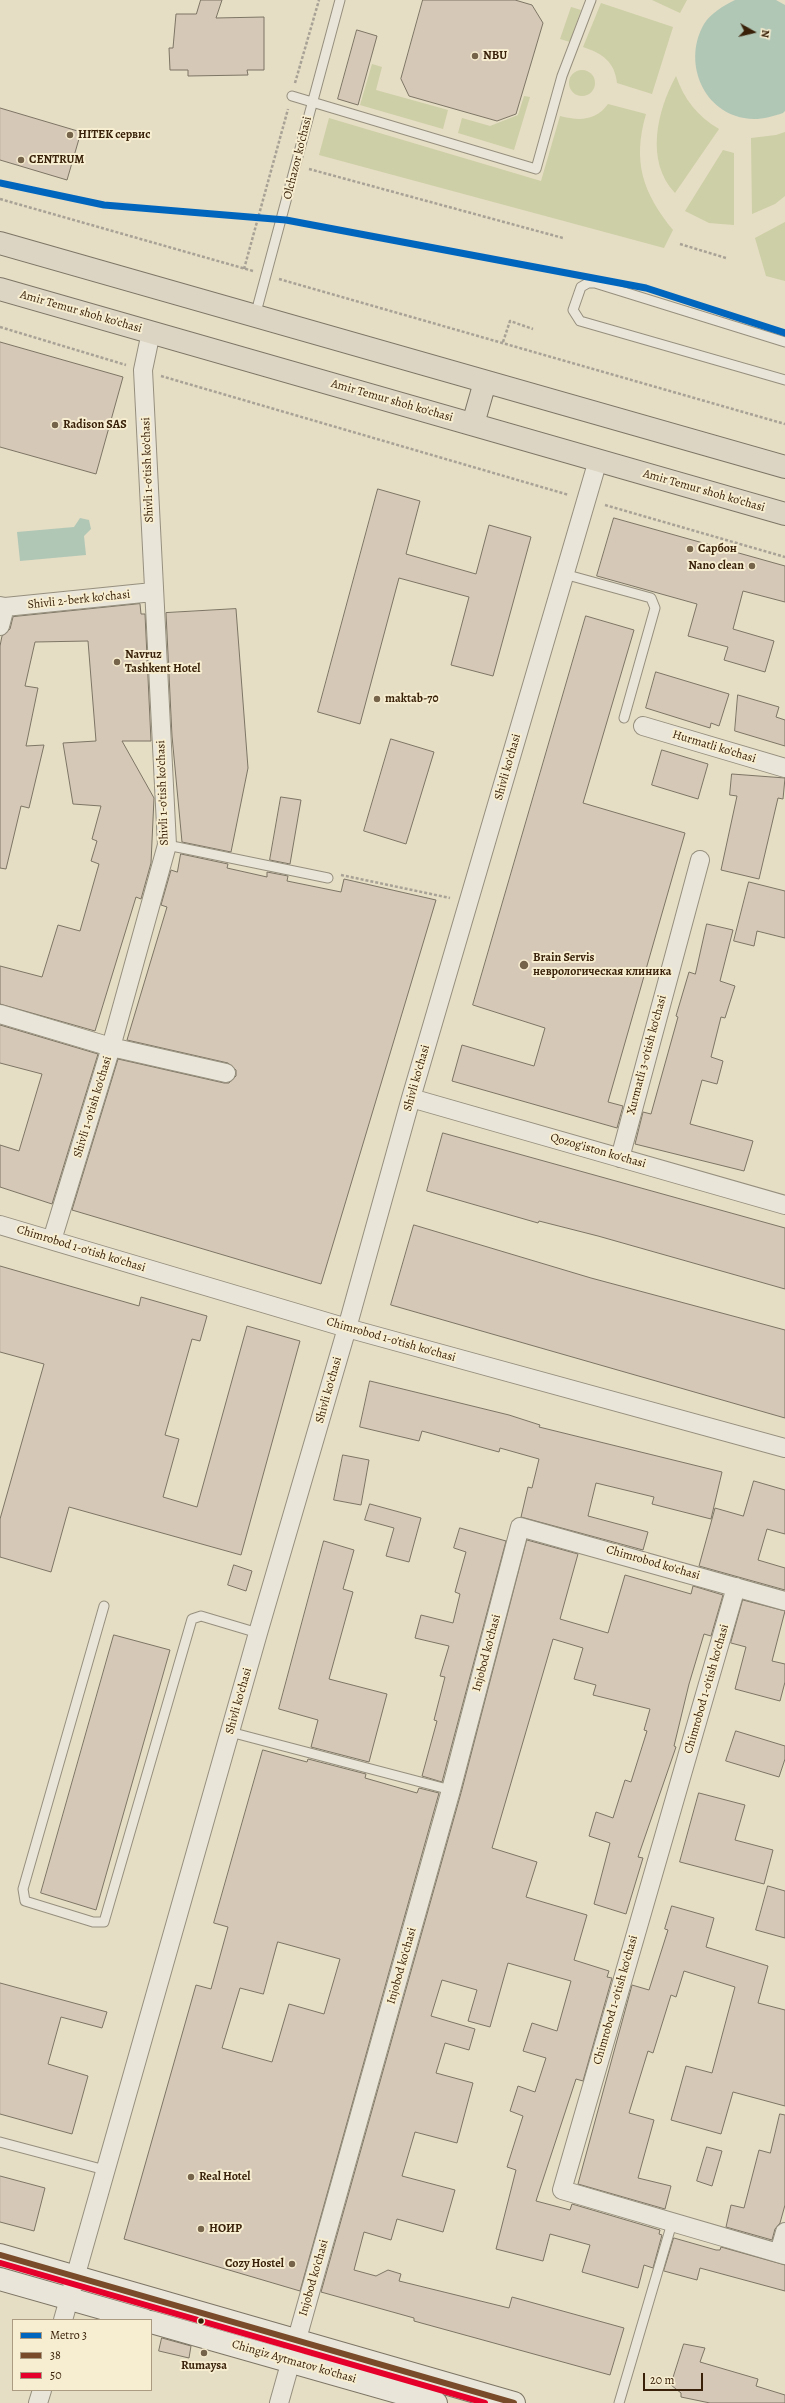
<!DOCTYPE html>
<html>
<head>
<meta charset="utf-8">
<style>
  body { margin:0 }
  #map { position:relative; width:785px; height:2403px; overflow:hidden; background:#e5ddc4; font-family:Alegreya,serif }
  canvas { display:block }
  .legend { position:absolute; left:12px; top:2319px; width:140px; height:72px; box-sizing:border-box; background:#f7edd0; border:1px solid #ab9b80; margin:0; padding:5px 7px; list-style:none; font-size:12px; color:#382108 }
  .legend li { display:flex; align-items:center; gap:8px; height:20px }
  .legend b { width:20px; border:1px solid #ab9b80 }
  .north { position:absolute; left:733px; top:12px; width:40px; height:40px; -webkit-text-stroke:3px #f7edd0; paint-order:stroke; rotate:98deg; font-size:11px; font-weight:700; line-height:16px; text-align:center; color:#382108 }
  .north::after { content:''; display:block; margin:auto; width:14px; height:18px; background:#382108; clip-path:polygon(50% 0,100% 100%,50% 72%,0 100%) }
  .scale { position:absolute; left:643px; top:2373px; width:60px; height:18px; box-sizing:border-box; border:2px solid #382108; border-top:0; padding-left:5px; font-size:12px; line-height:14px; white-space:nowrap; color:#382108; -webkit-text-stroke:3px #f7edd0; paint-order:stroke }
</style>
</head>
<body>
<div id="map">
<canvas width="785" height="2403"></canvas>
<ul class="legend">
<li><b style="height:5px;background:#0065bd"></b>Metro 3</li>
<li><b style="height:5px;background:#7a4b2a"></b>38</li>
<li><b style="height:5px;background:#e4002b"></b>50</li>
</ul>
<div class="north">N</div>
<div class="scale">20 m</div>
</div>
<script>
const context = document.querySelector('canvas').getContext('2d');
context.lineJoin = 'round';
function fillPath(path, color) { context.fillStyle = color; context.fill(path, 'evenodd'); }
function strokePath(path, color, width, dash) { context.strokeStyle = color; context.lineWidth = width; context.lineCap = dash ? 'butt' : 'round'; context.setLineDash(dash || []); context.stroke(path); }
function drawText(font, color, halo, rows, align = 'center') {
  context.font = font + ' Alegreya,serif'; context.lineWidth = 4; context.setLineDash([]); context.textBaseline = 'middle'; context.strokeStyle = halo; context.fillStyle = color; for (const [text, x, y, turn = 0] of rows) {
    context.save(); context.translate(x, y); context.rotate((+turn || 0) * Math.PI / 180); context.textAlign = isNaN(turn) ? turn : align; if (halo) context.strokeText(text, 0, 0); context.fillText(text, 0, 0); context.restore();
  }
}
const green = new Path2D(`
  M652,0H687L680,13Z
  M601,3L673,27L652,94L617,83C615,62 602,53 583,47Z
  M571,7L581,10L570,42L560,39Z
  M372,64L382,67L376,90L448,110L443,129L360,105Z
  M569 83a13 13 0 1 1 26 0a13 13 0 1 1-26 0Z
  M676,76C684,99 697,116 719,129L675,193C645,161 657,111 676,76Z
  M524,96L530,97L514,150L458,133L462,118L490,126L518,115Z
  M608,104L646,114C632,162 643,193 673,230L664,248L319,155L329,118L541,181L560,116C579,121 596,121 608,104Z
  M785,132V196L775,204L752,214L751,138L776,135Z
  M723,150L734,153V225L709,223L685,211Z
  M785,222V281L766,276L755,238Z`);
const water = new Path2D(`
  M735,0H776L785,5V111L783,113C770,117 758,121 744,118C701,110 683,60 704,24C711,13 723,6 735,0Z
  M80,518L89,520L91,529L84,536L86,555L20,561L17,532L74,527Z`);
const building = new Path2D(`
  M201,0H222L216,18L264,17V70H247L248,75L188,76V70H170L169,48H173L176,14H196Z
  M423,0H515L532,5L543,23L516,114L497,121L409,96L401,79Z
  M357,30L377,36L358,105L338,99Z
  M0,108L81,132L67,180L0,160Z
  M0,342L123,377L96,474L0,447Z
  M378,489L420,501L406,554L476,574L489,525L531,537L493,676L451,665L469,597L399,578L360,724L318,712Z
  M614,518L785,566V602L743,591L733,629L774,641L765,672L724,660L728,647L688,636L697,604L597,576Z
  M140,604L141,614H145L151,741H122L154,798L151,863L141,899L136,897L95,1031L0,1004V966L42,977L58,925L80,931L99,864L91,861L97,841L92,839L101,806L73,804L63,743L96,741L88,641L35,642L25,686L38,688L26,746L44,745L29,808L21,806L6,869L0,868V646L2,636L10,629L13,617Z
  M236,609L248,768L231,852L182,842L172,736L166,613Z
  M586,616L634,630L583,803L685,833L608,1102L623,1106L617,1128L452,1081L462,1045L534,1066L545,1028L473,1005Z
  M656,672L729,694L719,726L711,723L710,728L646,708Z
  M738,695L779,707L776,717L785,720V746L735,731Z
  M391,739L434,752L406,844L364,831Z
  M662,750L708,764L698,799L652,785Z
  M732,774L785,778L783,799L778,798L759,879L721,870L737,796L730,795Z
  M281,797L301,800L290,864L270,860Z
  M181,854L228,864L227,868L267,877V872L288,876L287,881L341,892L344,879L436,900L321,1284L72,1210L118,1059L224,1083H229L236,1076V1070L228,1063L127,1040L167,907L161,905L171,870L177,872Z
  M749,882L785,891V938L757,931L754,946L734,941Z
  M707,924L733,930L720,981L735,986L725,1018L721,1017L711,1057L723,1061L717,1084L702,1080L690,1124L753,1141L744,1171L635,1144L643,1112L651,1114L678,1017L676,1016L689,972L695,974Z
  M0,1025L98,1054L52,1204L0,1187V1145L19,1151L42,1074L0,1063Z
  M443,1133L785,1228V1289L598,1236L539,1221L538,1223L427,1191Z
  M414,1225L591,1278L785,1330V1418L391,1305Z
  M0,1266L139,1306L141,1297L207,1316L200,1341L192,1339L165,1435L179,1439L163,1497L197,1507L247,1326L300,1341L241,1555L69,1507L51,1572L0,1557V1519L44,1364L0,1352Z
  M370,1381L509,1415L540,1425L539,1427L722,1472L711,1519L652,1504L654,1497L596,1483L588,1516L648,1532L643,1550L521,1517L528,1487L532,1488L539,1459L500,1448L499,1452L422,1431L419,1441L360,1427Z
  M343,1455L369,1460L361,1505L334,1500Z
  M754,1481L785,1490V1534L767,1529L758,1560L785,1568V1590L699,1566L715,1508L743,1516Z
  M370,1504L421,1518L409,1562L386,1556L394,1528L365,1520Z
  M460,1528L506,1541L442,1782L422,1776L437,1721L434,1720L445,1677L440,1676L449,1646L415,1638L421,1615L453,1623L460,1594L455,1592L466,1552L454,1548Z
  M527,1540L578,1554L560,1619L608,1633L625,1575L691,1594L693,1586L723,1595L711,1636L704,1634L689,1684L674,1746L676,1747L638,1857L643,1858L626,1914L594,1904L610,1843L589,1836L596,1812L613,1818L625,1780L631,1782L647,1731L644,1730L650,1709L593,1695L596,1685L574,1679L583,1648L553,1639L492,1848L537,1862L526,1897L587,1915L574,1960L609,1971L607,1977L612,1978L583,2081L576,2079L536,2201L570,2210L572,2204L660,2230L659,2234L662,2235L653,2268L644,2265L638,2288L582,2272L590,2245L550,2234L543,2261L496,2249L516,2170L507,2167L523,2116L510,2111L518,2086L535,2092L546,2058L523,2051L532,2023L557,2031L571,1981L508,1963L490,2027L468,2021L477,1990L442,1980L431,2016L475,2029L469,2050L445,2043L436,2073L473,2083L457,2143L415,2132L402,2176L455,2190L443,2232L397,2219L391,2240L364,2232L354,2270L376,2276L388,2270L401,2274L399,2281L509,2308L512,2297L624,2328L610,2375L414,2321V2318L321,2292L461,1793Z
  M324,1541L354,1550L343,1589L353,1592L329,1679L387,1694L369,1762L311,1747L318,1720L279,1709Z
  M234,1565L252,1571L246,1591L228,1585Z
  M743,1600L785,1611L772,1661L785,1664V1682L780,1701L735,1689L746,1647L731,1643Z
  M114,1635L170,1650L96,1910L41,1893Z
  M736,1731L785,1746V1759L779,1777L726,1761Z
  M263,1750L307,1762L308,1759L366,1774L365,1778L417,1793L419,1788L439,1793L300,2291L124,2239L196,1985L211,1989L228,1927L214,1923ZM278,1942L340,1959L324,2014L289,2004L272,2062L222,2048L240,1988L263,1994Z
  M699,1793L745,1805L735,1840L773,1850L764,1884L680,1862Z
  M768,1886L785,1891V1938L756,1930Z
  M672,1906L714,1918L706,1947L768,1966L758,2003L785,2010V2106L733,2092L721,2134L671,2120L686,2066L712,2073L735,1987L684,1971L676,1997L671,1995L653,2053L648,2051L629,2113L654,2120L638,2178L671,2186L665,2209L578,2184L632,1985L649,1990L668,1930L665,1929Z
  M0,1983L107,2012L102,2028L61,2017L48,2064L88,2076L72,2134L0,2114Z
  M780,2114L785,2115V2205L780,2223L775,2229L772,2240L726,2227L731,2205L744,2208L759,2150L770,2153Z
  M707,2147L722,2151L712,2186L697,2181Z
  M0,2176L45,2188L34,2231L0,2222Z
  M674,2238L716,2250H720L721,2247L785,2265V2291L700,2268L697,2280L664,2271Z
  M162,2338L191,2346L189,2358L159,2351Z
  M684,2344L705,2348L700,2362L758,2379L756,2386L785,2395V2403H710L681,2397V2393L671,2385Z`);
const path = new Path2D(`
  M295,83L319,0
  M309,169L563,238
  M0,199L253,271
  M680,244L726,258
  M244,269L288,109
  M279,279L785,424
  M0,327L126,365
  M503,342L510,321L533,329
  M161,376L569,495
  M605,505L785,557
  M341,875L450,898`);
const lane = new Path2D(`
  M292,96L536,169L562,76L591,0
  M255,316L340,0
  M785,342L595,283H588L581,287L573,310L580,321L785,380
  M564,574L651,598L655,608L624,718
  M167,845L328,878
  M104,1606L23,1889L25,1901L93,1922H104L192,1619L201,1616L258,1633
  M230,1732L451,1790
  M0,2142L105,2170
  M619,2403L672,2223`);
const street = new Path2D(`
  M0,606L5,607L153,592
  M0,626L5,607
  M643,726L785,768
  M0,1014L111,1047L226,1073
  M411,1098L785,1205
  M620,1158L700,860
  M0,1225L347,1328L785,1448
  M52,1240L111,1047L167,845L143,370L151,332
  M736,1587L562,2190L785,2255
  M779,2253L785,2232
  M63,2320L258,1633L347,1328L411,1098L598,460
  M38,2403L42,2390
  M279,2403L451,1790L520,1527L785,1601`);
const secondary = new Path2D(`
  M0,2255L514,2403
  M0,2279L144,2320
  M151,2322L436,2403`);
const primary = new Path2D(`
  M0,243L785,467
  M0,289L785,514
  M473,424L485,382`);
const bus1 = new Path2D(`
  M0,2255L514,2403`);
const bus2 = new Path2D(`
  M0,2263L485,2403`);
const metro1 = new Path2D(`
  M0,183L104,205L286,220L646,288L785,333`);
const markers = [
  [475,56,4,"#75634a"],
  [70,135,4,"#75634a"],
  [21,160,4,"#75634a"],
  [55,425,4,"#75634a"],
  [690,549,4,"#75634a"],
  [752,566,4,"#75634a"],
  [117,662,4,"#75634a"],
  [377,699,4,"#75634a"],
  [524,965,5,"#75634a"],
  [191,2177,4,"#75634a"],
  [201,2229,4,"#75634a"],
  [292,2264,4,"#75634a"],
  [201,2321,3.5,"#382108"],
  [204,2353,4,"#75634a"]
];
const poiNames = [
  ["NBU",483,56],
  ["HITEK сервис",78,135],
  ["CENTRUM",29,160],
  ["Radison SAS",63,425],
  ["Сарбон",698,549],
  ["Nano clean",744,566,"right"],
  ["Navruz",125,655],
  ["Tashkent Hotel",125,669],
  ["maktab-70",385,699],
  ["Brain Servis",533,958],
  ["неврологическая клиника",533,972],
  ["Real Hotel",199,2177],
  ["НОИР",209,2229],
  ["Cozy Hostel",284,2264,"right"],
  ["Rumaysa",204,2366,"center"]
];
const streetNames = [
  ["Olchazor ko'chasi",298,158,-76],
  ["Amir Temur shoh ko'chasi",81,312,16],
  ["Amir Temur shoh ko'chasi",392,401,16],
  ["Shivli 1-o'tish ko'chasi",148,470,-92],
  ["Amir Temur shoh ko'chasi",704,491,16],
  ["Shivli 2-berk ko'chasi",79,600,-6],
  ["Hurmatli ko'chasi",714,747,17],
  ["Shivli ko'chasi",508,767,-74],
  ["Shivli 1-o'tish ko'chasi",163,793,-92],
  ["Xurmatli 3-o'tish ko'chasi",647,1055,-75],
  ["Shivli ko'chasi",417,1078,-74],
  ["Shivli 1-o'tish ko'chasi",93,1107,-73],
  ["Qozog'iston ko'chasi",598,1151,16],
  ["Chimrobod 1-o'tish ko'chasi",81,1249,17],
  ["Chimrobod 1-o'tish ko'chasi",391,1340,16],
  ["Shivli ko'chasi",329,1390,-74],
  ["Chimrobod ko'chasi",653,1563,16],
  ["Injobod ko'chasi",487,1653,-75],
  ["Chimrobod 1-o'tish ko'chasi",707,1689,-74],
  ["Shivli ko'chasi",239,1701,-74],
  ["Injobod ko'chasi",402,1966,-74],
  ["Chimrobod 1-o'tish ko'chasi",616,2000,-74],
  ["Injobod ko'chasi",314,2278,-74],
  ["Chingiz Aytmatov ko'chasi",294,2362,16]
];
fillPath(green, '#cdcfa6');
fillPath(water, '#b1c7b6');
fillPath(building, '#d6c8b6');
strokePath(building, '#7d7565', 1);
strokePath(lane, '#968f7e', 11);
strokePath(street, '#968f7e', 20);
strokePath(secondary, '#7d7565', 24);
strokePath(primary, '#7d7565', 24);
strokePath(path, '#a8a296', 2.5, [3, 2]);
strokePath(lane, '#e9e6d9', 9);
strokePath(street, '#e9e6d9', 18);
strokePath(secondary, '#e9e6d9', 22);
strokePath(primary, '#dcd5c4', 22);
strokePath(bus1, '#7a4b2a', 6);
strokePath(bus2, '#e4002b', 6);
strokePath(metro1, '#0065bd', 7);
for (const [x, y, r, color] of markers) { const dot = new Path2D(); dot.arc(x, y, r, 0, 2 * Math.PI); context.fillStyle = color; context.fill(dot); strokePath(dot, '#f7edd0', 1.5); }
drawText('bold 12px', '#382108', '#f7edd0', poiNames, 'left');
drawText('12px', '#382108', '#f7edd0', streetNames);
</script>
</body>
</html>
